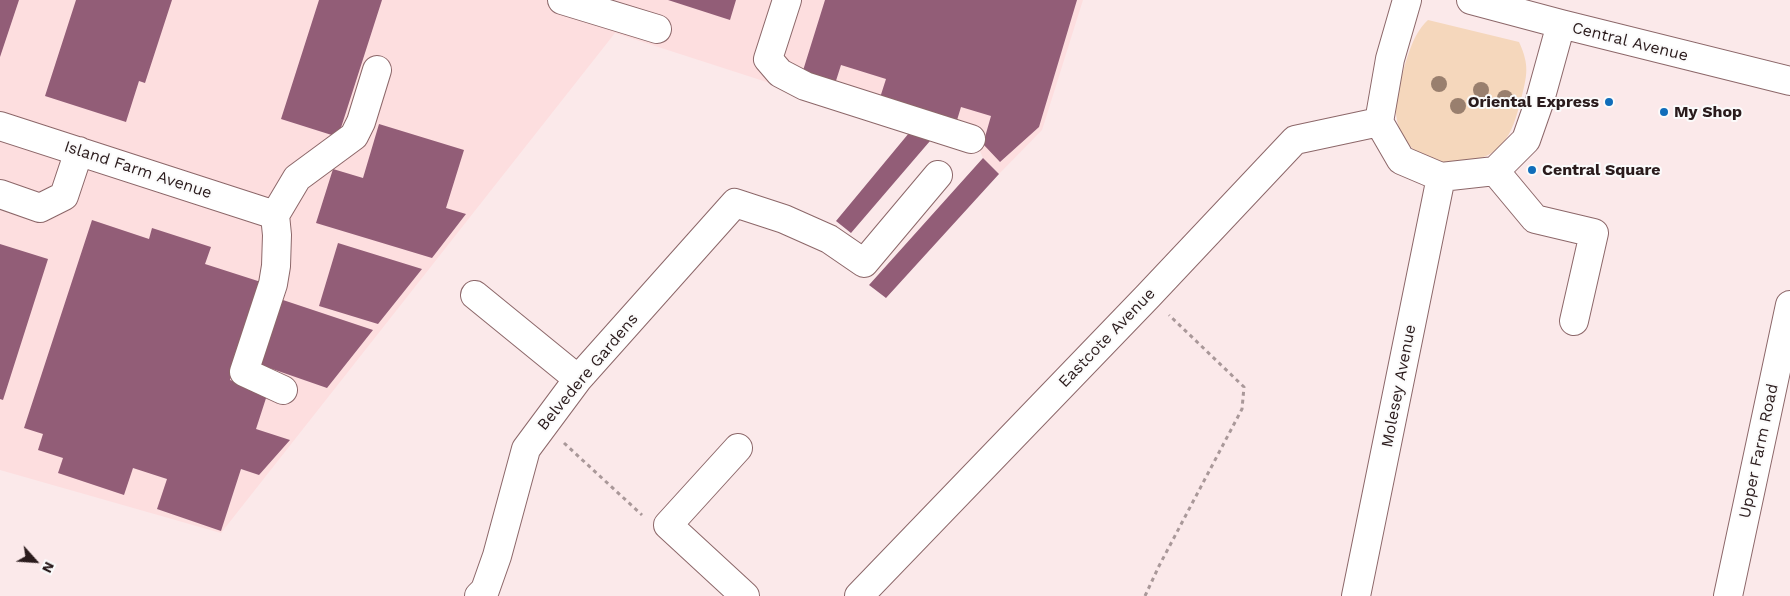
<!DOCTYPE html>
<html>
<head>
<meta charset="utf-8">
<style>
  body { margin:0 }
  #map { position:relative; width:1790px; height:596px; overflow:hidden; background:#fbe9ea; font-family:"Work Sans",sans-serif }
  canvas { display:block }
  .north { position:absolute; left:10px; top:536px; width:50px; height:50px; -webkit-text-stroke:4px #fbfbfb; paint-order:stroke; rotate:116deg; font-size:14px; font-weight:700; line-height:20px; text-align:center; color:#2a1b1c }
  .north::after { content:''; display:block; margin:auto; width:18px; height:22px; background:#2a1b1c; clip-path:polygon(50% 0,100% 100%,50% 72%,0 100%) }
</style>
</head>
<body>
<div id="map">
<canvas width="1790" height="596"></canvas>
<div class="north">N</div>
</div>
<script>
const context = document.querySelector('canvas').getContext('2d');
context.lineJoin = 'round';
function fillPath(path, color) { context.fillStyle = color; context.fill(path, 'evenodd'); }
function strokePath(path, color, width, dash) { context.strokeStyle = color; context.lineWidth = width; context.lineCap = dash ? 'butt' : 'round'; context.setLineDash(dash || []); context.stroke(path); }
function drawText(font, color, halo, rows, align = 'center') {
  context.font = font + ' "Work Sans",sans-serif'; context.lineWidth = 4; context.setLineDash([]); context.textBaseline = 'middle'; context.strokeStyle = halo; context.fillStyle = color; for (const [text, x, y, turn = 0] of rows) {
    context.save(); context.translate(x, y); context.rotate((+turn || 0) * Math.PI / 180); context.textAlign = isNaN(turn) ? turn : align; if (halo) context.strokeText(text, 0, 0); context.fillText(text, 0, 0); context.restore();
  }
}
const built = new Path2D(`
  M0,0H1083L1042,130L999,174L983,158L980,151L615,33L221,533L0,470Z`);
const green = new Path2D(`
  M1428,20L1519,42C1530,66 1527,75 1521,100C1516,117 1513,132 1501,145C1490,157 1480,159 1464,161C1457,162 1449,164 1441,164C1437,164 1432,161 1428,159C1397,144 1390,113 1400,81C1407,60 1411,36 1428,20Z`);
const building = new Path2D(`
  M0,0H19L0,57Z
  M76,0H172L145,83L139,81L126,122L45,96Z
  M319,0H382L338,137L281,119Z
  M668,0H736L730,20Z
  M825,0H1077L1039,127L1000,162L983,144L991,116L961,107L954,130L877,107L886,79L841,65L834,87L801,77Z
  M379,124L464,150L446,208L466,214L432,258L316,223L333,169L363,178Z
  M909,133L930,141L851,233L836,221Z
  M983,158L999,174L886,298L869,285Z
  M92,220L149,239L152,228L211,247L205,264L261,282L230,380L268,392L256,429L290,440L259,475L241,469L221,531L157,509L167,479L133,468L124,495L58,473L63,458L38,450L43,434L24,428Z
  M338,243L422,269L378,324L319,306Z
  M0,244L48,259L3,400L0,399Z
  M280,299L373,330L327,388L258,364Z`);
const path = new Path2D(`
  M564,443L642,515
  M1145,596L1159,566L1242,409L1244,387L1169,315`);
const minor = new Path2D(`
  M562,0L657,29
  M787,0L768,59L780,73L805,86L971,139
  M1407,0L1390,59L1379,122L1401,160L1441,177L1495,171L1526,140L1540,100L1561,24
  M1471,0L1561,24L1790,81
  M0,126L275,215
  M1495,171L1535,219L1594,233L1574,321
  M0,194L40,208L64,196L79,151
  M475,295L578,379
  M283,390L244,372L273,284L276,266L277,235L275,215L297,178L354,136L361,122L377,70
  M738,448L668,525L745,596
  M479,596L485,590L497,556L526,449L578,379L735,203L784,219L829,239L864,263L938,175
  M859,596L1148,296L1295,140L1379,122
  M1356,596L1441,177
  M1728,596L1790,305`);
const trees = [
  [1439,84],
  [1481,90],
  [1505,98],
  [1458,106]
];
const markers = [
  [1609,102,5,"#106dba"],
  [1664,112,5,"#106dba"],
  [1532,170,5,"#106dba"]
];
const streetNames = [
  ["Central Avenue",1630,42,14],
  ["Island Farm Avenue",138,170,18],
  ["Eastcote Avenue",1107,338,-46],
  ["Belvedere Gardens",588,372,-50],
  ["Molesey Avenue",1399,386,-79],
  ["Upper Farm Road",1759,451,-78]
];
const poiNames = [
  ["Oriental Express",1599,102,"right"],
  ["My Shop",1674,112],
  ["Central Square",1542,170]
];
fillPath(built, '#fddedf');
fillPath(green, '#f5d7bc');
fillPath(building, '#925d77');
strokePath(minor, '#8c6769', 30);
strokePath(path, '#a99899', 3, [4, 4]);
strokePath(minor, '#fff', 28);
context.fillStyle = '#997f6e';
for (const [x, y] of trees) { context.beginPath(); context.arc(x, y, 8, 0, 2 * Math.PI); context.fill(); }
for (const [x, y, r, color] of markers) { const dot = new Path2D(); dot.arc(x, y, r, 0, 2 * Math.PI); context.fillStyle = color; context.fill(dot); strokePath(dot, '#fbfbfb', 2); }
drawText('16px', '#2a1b1c', '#fbfbfb', streetNames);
drawText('bold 16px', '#2a1b1c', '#fbfbfb', poiNames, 'left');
</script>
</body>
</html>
